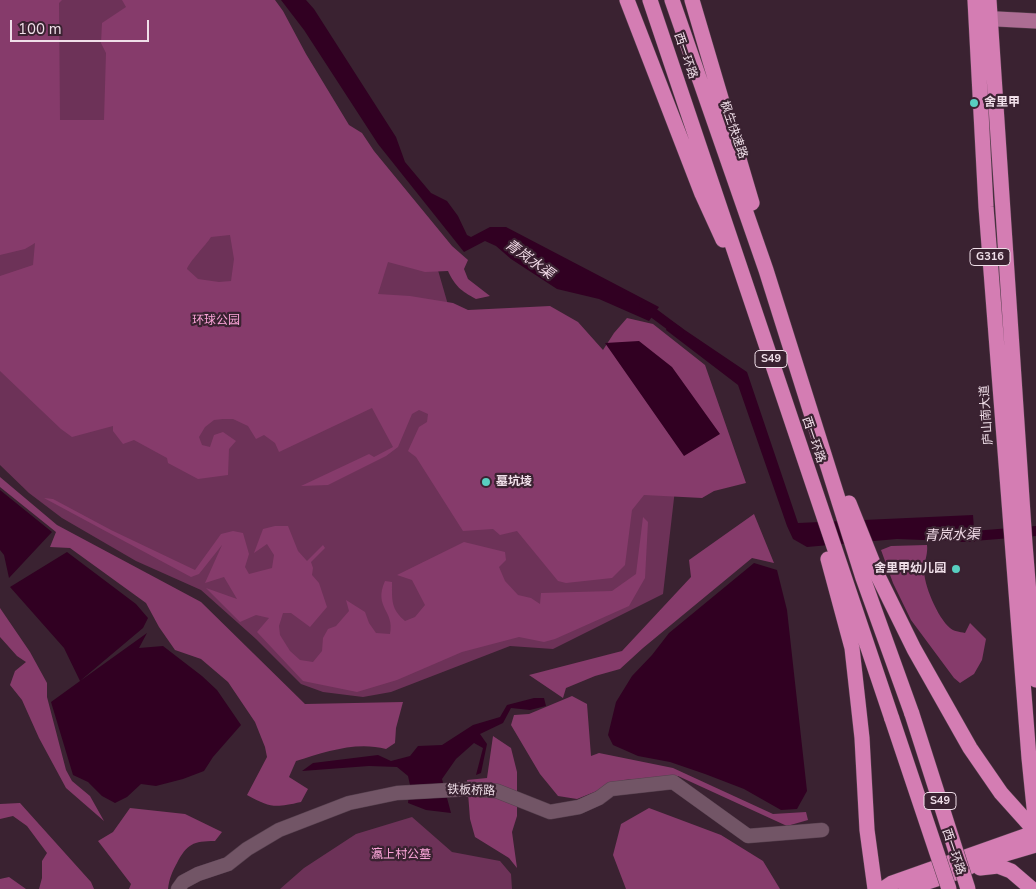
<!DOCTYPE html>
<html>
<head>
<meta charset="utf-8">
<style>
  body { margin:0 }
  #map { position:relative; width:1036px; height:889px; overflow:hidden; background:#3a2231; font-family:"Nunito Sans",sans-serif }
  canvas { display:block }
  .scale { position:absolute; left:10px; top:20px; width:139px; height:22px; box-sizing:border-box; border:2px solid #f0dfe9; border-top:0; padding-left:6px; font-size:15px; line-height:18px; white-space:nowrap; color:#f0dfe9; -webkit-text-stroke:4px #3a2231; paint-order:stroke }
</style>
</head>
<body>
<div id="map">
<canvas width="1036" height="889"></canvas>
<div class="scale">100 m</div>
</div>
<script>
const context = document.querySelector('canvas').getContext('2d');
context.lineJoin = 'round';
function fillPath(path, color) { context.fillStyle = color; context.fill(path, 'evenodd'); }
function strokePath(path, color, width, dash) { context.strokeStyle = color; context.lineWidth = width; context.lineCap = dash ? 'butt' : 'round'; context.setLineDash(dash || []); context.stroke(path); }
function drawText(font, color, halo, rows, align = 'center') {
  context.font = font + ' "Nunito Sans","Noto Sans SC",sans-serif'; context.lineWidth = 4.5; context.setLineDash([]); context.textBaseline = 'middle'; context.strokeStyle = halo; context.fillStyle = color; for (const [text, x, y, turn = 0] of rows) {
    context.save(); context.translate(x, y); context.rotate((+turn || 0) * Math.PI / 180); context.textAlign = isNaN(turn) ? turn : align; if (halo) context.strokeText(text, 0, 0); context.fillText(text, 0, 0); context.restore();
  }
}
const green = new Path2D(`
  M0,0H259L369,168L422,215L453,322L677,472L663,594L553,649L510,646L391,692L363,697L323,692L301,684L256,639L201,590L136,561L62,518L29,493L0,465Z
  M412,817L452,852L500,861L511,874L512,889H280L304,868L356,834Z`);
const forest = new Path2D(`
  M0,0H62L59,3L60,120H104L106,53L101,43L102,23L126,7L122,0H275L283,11L306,54L349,125L362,133L374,151L452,246L468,260L464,269L468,279L490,296L476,299C461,291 455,286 448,271L425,272L388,262L378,294L410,296L453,303L468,310L550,306L578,322L603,350L614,333L627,318L653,324L705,365L746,483L714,491L702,498L644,495L632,510L625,565L612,578L566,583L558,581L517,531L500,535L493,529L463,531L416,457L408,451L419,427L427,422L428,414L419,410L412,414L398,447L386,456L328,485L301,486L369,454L374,457L393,447L372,408L279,452L275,443L264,435L256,439L248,426L233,419H223L214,420L205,427L199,437L202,445L210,447L214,435L223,432L236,441L229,449L228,475L198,479L168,463L167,458L134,440L123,444L113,431V426L72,437L61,429L0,371V276L33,265L35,243L25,249L0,255ZM230,235L234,259L231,281L219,282L198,279L187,269C189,262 206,245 211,237Z
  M0,477L57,525L201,602L305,704L403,702L396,728L395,743L386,749C356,741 325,752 296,761L289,777L308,789L301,802C274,808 271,808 247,795L267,757L265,747L255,722L228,682L201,659L175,650L159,627L146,603L70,548L50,547L56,532L0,487Z
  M44,498L53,499L111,530L195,570L221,534L233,531L243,533L249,554L245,567L249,574L272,568L274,555L267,544L254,553L263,529L275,526H288L298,551L307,561L323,545L325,548L311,562L313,568L312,575L319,583L327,607L310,627L291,613H283L279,626L280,635L290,651L300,660L313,662L322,651L323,638L328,629L336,626L349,611L346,600L365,612L369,623L376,633L390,634C395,610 373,608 385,581L392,582C392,601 391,609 405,621L415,617L425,605L412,580L397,575L464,542L505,552L506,560L499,567L505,581L518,595L531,598L540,604L541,593L612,591L636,574L643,517L648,522L645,578L629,606L555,639L544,642L519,637L462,652L397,680L357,692L303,681L257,632L269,618L256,615L240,622L206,588L237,599L224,577L205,583L222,545L199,574L191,577Z
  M754,514L774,563L752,558L643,648L620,669L595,676L566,688L563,698L529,675L622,651L691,577L689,560Z
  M927,545C928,553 925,560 924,568C923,584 938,618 950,628C953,631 960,632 965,633L970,623L986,639L982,660L974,674L960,683L954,678L911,620L893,583L881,550L891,546Z
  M0,608L30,652L47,683V697L66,770L72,781L90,796L104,821L66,788L39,738L22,700L10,685L15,671L26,662L17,656L0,637Z
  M572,696L587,704L591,756L599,753L673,768L773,814L806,812L808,820L787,826L678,776L624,780L577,799L558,796L540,774L511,725L514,715L529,714Z
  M493,736L511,748L517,772V816L512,832L517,868L509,858L475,837L470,819L467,780L487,778Z
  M20,803L91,882L94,889H39L42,878V861L47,853L27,826L13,816L0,819V804Z
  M130,808L185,814L222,832L215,841C193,841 187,844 177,863C172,872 169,879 168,889H129L131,884L98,841L113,832Z
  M649,808L721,835L763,861L780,889H626L613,855L621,824Z
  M9,877L26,889H0V879Z`);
const water = new Path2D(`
  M281,0H306L314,9L396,137L405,162L431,193L447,201L458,216L467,235L471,237L490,227H506L659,307L649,321L599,299L557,289L511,259L496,246L485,241L464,252L378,144L304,30Z
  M670,320L747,372L798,523L973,515L975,542L897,539L807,547L793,539L787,526L738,385L666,330Z
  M639,341L672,367L720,434L684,456L605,343Z
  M0,490L52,532L9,578L4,555L0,550Z
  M67,552L136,604L148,618L143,628L80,681L147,633L139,648L163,646L202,676L217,690L241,725L213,757L204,771L183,779L156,786L141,784L127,797L115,803L102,796L88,782L73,775L51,702L80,681L64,648L10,587Z
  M754,563L777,570L787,610L807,791L797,809L781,810L744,789L705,774L670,762L638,756L613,745L608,735L616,702L632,676L652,655L669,633Z
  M534,698H544L546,706L530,710L511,708L503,723L480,734L487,744L481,773L476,775L483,748L474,743L456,759L442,779L451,813L426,810L408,803L410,785L408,776L397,767L369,766L302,771L313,763L378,755L391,761L410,756L418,746L442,745L473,725L500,717L507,705Z`);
const canal = new Path2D(`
  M644,306L679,332
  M961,537L1036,531`);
const minor = new Path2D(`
  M178,889L183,882L198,874L228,864L247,849L279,830L349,803L397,793L469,789L497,791L550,812L579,807L599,798L611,789L673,782L748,836L822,830`);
const major = new Path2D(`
  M978,18L1036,21`);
const highway = new Path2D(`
  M627,0L702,194L723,240
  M650,0L892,719
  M672,0L766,270L863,578L912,714
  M692,0L752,203
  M975,0L986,207L1029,758L1036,827
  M989,0L1025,544L1036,680
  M849,503L879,578L914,649L970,748L1001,793L1036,832
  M828,559L852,648L862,738L867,830L875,889
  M980,868L998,866L1011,871L1032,889
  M883,889L892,883L1036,832
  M906,889L964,870L978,862L1036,845`);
const highwayBridge = new Path2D(`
  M912,714L968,889
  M892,719L949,889`);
const markers = [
  [974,103,5,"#58cec0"],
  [486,482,5,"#58cec0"],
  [956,569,5,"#58cec0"]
];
const shields = [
  [990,257,40],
  [771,359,32],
  [940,801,32]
];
const shieldNames = [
  ["G316",990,257],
  ["S49",771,359],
  ["S49",940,801]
];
const streetNames = [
  ["西一环路",685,56,71],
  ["枫生快速路",733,130,71],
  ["庐山南大道",987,415,-94],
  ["西一环路",813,440,71],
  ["铁板桥路",471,791,2],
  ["西一环路",953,852,71]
];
const poiNames = [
  ["舍里甲",984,103],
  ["墓坑堎",496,482],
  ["舍里甲幼儿园",946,569,"right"]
];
const parkNames = [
  ["环球公园",216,321],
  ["瀛上村公墓",401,855]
];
const waterNames = [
  ["青岚水渠",529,260,36],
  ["青岚水渠",952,536,-2]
];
fillPath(green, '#6d3258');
fillPath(forest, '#863b6b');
fillPath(water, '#310022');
strokePath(canal, '#310022', 10);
strokePath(minor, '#57414f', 15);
strokePath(major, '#57414f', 16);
strokePath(highway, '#57414f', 16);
strokePath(minor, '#725566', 14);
strokePath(major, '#ad6d94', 15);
strokePath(highway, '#d47db3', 15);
strokePath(highwayBridge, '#57414f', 16, []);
strokePath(highwayBridge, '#d47db3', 15);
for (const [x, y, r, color] of markers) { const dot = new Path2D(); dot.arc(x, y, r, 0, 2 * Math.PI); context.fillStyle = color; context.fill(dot); strokePath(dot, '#3a2231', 2); }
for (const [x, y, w] of shields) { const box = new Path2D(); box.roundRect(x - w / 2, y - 8.5, w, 17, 4); context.fillStyle = '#3a2231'; context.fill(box); strokePath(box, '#f0dfe9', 1); }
drawText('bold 11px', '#f0dfe9', null, shieldNames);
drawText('12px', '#f0dfe9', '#3a2231', streetNames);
drawText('bold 12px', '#f0dfe9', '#3a2231', poiNames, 'left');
drawText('12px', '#faa4d8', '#3a2231', parkNames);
drawText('italic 14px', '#f2dbe8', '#3a2231', waterNames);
</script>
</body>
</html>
